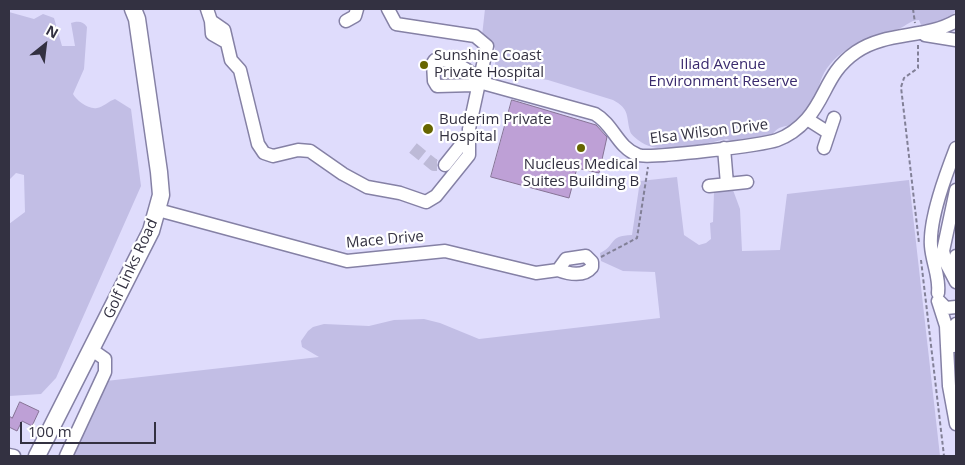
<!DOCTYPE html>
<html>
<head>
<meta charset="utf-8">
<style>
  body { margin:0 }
  #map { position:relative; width:965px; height:465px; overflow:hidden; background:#dfdcfc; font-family:"Open Sans",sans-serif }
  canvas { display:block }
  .frame { position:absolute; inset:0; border:10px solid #333141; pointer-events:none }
  .north { position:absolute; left:20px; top:20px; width:50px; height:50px; -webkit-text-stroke:4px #fff; paint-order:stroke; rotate:29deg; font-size:14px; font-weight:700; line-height:20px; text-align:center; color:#333141 }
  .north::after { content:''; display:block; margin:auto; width:18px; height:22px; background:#333141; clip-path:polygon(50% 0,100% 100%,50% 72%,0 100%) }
  .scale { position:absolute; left:20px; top:422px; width:136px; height:22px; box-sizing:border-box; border:2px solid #333141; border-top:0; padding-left:6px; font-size:15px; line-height:18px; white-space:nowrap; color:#333141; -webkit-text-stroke:4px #fff; paint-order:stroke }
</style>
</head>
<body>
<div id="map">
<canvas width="965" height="465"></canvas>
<div class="frame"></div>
<div class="north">N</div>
<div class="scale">100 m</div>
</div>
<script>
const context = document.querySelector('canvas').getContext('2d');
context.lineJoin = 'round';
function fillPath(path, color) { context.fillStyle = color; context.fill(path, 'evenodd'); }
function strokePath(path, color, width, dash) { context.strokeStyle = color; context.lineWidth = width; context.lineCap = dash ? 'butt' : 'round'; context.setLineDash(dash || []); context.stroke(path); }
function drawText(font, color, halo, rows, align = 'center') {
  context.font = font + ' "Open Sans",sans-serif'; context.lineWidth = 4.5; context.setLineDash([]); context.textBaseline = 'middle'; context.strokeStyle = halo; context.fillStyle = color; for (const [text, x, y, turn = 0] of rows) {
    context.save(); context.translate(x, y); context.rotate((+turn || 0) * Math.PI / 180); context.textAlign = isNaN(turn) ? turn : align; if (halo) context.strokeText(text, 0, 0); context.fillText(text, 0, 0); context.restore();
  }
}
const green = new Path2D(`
  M485,9H956V11L946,21L921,25L919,20C909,20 905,28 895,30C869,35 838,49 824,73C819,82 818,93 814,103C810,111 800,119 794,126C785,125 777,127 772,135L734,142L727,139C700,144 661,158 638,140C635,137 631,135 630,131C626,116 630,109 613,100L548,80L517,75L495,65V48L482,36Z
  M9,12L34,19L43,14L54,18L62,46H75L71,23C78,21 83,21 87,27L84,69L73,94C76,100 89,110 97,108C103,107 109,101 115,99L131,109L141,186L56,378L41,394L9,396V224L25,212L24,175L16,173L9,180Z
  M677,177L684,235L699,245L706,243L711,239L710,223L713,222L714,192L733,190L740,209L742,251L780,250L787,194L909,180L940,456H71L106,381L319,357L302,347L301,341L308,331L313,327L324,324L369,326L394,320L424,319L440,323L479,339L660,318L655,272L623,271L601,261L600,253C617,245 607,236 632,235L640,181Z`);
const building = new Path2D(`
  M512,100L596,125L607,137L599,173L577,168L569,198L491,177Z
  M20,402L39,411L32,426L22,421L17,431L9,427V416L12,418Z`);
const minorTunnel = new Path2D(`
  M413,148L434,165H445`);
const path = new Path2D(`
  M913,9L915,23
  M918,45V68L904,78L901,87L919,243
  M601,257L637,238L648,167
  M921,260L944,456`);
const minor = new Path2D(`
  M207,9L211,21L212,34L226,42
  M211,21L224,30L231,60L240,70L258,144L264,153L273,156L298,150L310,151L343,174L367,187L400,193L426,202L436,196L469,155V129L487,46L475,36L396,24L388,9
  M346,21L355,16L357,9
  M925,35L956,40
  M479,82L474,85L437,86L434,81L433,63L435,60C452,59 470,69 479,82L595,114C614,125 617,147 638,155C649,159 763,145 777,140C788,136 799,128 807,119C827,96 827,72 856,52C886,31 925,39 956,21
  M807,119L829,133
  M724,148L727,184
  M824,148L834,118
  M445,165L469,135
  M709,186L747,182
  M956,190L943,251L946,263L956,282
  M158,210L347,261L445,251L536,273L558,270
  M586,256L592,262V267C584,277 569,274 558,270L566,259Z
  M956,256V271
  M938,293C940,277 932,262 931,246C929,219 946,174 956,148
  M938,301L946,326L949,386L956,424
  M939,301L946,308L956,307
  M954,346L956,324
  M9,455L14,456
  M66,456L105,372V359L92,350`);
const major = new Path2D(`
  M37,456L151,231L161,195L159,172L137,19L133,9`);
const markers = [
  [424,65,5,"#666500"],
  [428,129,6,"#666500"],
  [581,148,5,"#666500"]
];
const poiNames = [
  ["Sunshine Coast",434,56],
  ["Private Hospital",434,73],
  ["Buderim Private",439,120],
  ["Hospital",439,137],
  ["Nucleus Medical",581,165,"center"],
  ["Suites Building B",581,182,"center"]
];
const parkNames = [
  ["Iliad Avenue",723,65],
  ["Environment Reserve",723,82]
];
const streetNames = [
  ["Elsa Wilson Drive",709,132,-7],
  ["Mace Drive",385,240,-5],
  ["Golf Links Road",131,269,-65]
];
fillPath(green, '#c2bee5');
fillPath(building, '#bea0d6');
strokePath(building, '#867395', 1);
strokePath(minorTunnel, '#bdbad7', 12, [12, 6]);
strokePath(minor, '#8581a5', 15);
strokePath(major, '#8581a5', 19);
strokePath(path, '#828097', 2, [4, 2.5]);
strokePath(minor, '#fff', 12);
strokePath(major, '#fff', 16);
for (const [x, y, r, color] of markers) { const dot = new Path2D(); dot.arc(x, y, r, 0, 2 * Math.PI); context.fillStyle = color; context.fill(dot); strokePath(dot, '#fff', 2); }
drawText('15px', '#333141', '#fff', poiNames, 'left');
drawText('15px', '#3a2b6e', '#fff', parkNames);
drawText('15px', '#333141', '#fff', streetNames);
</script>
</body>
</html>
